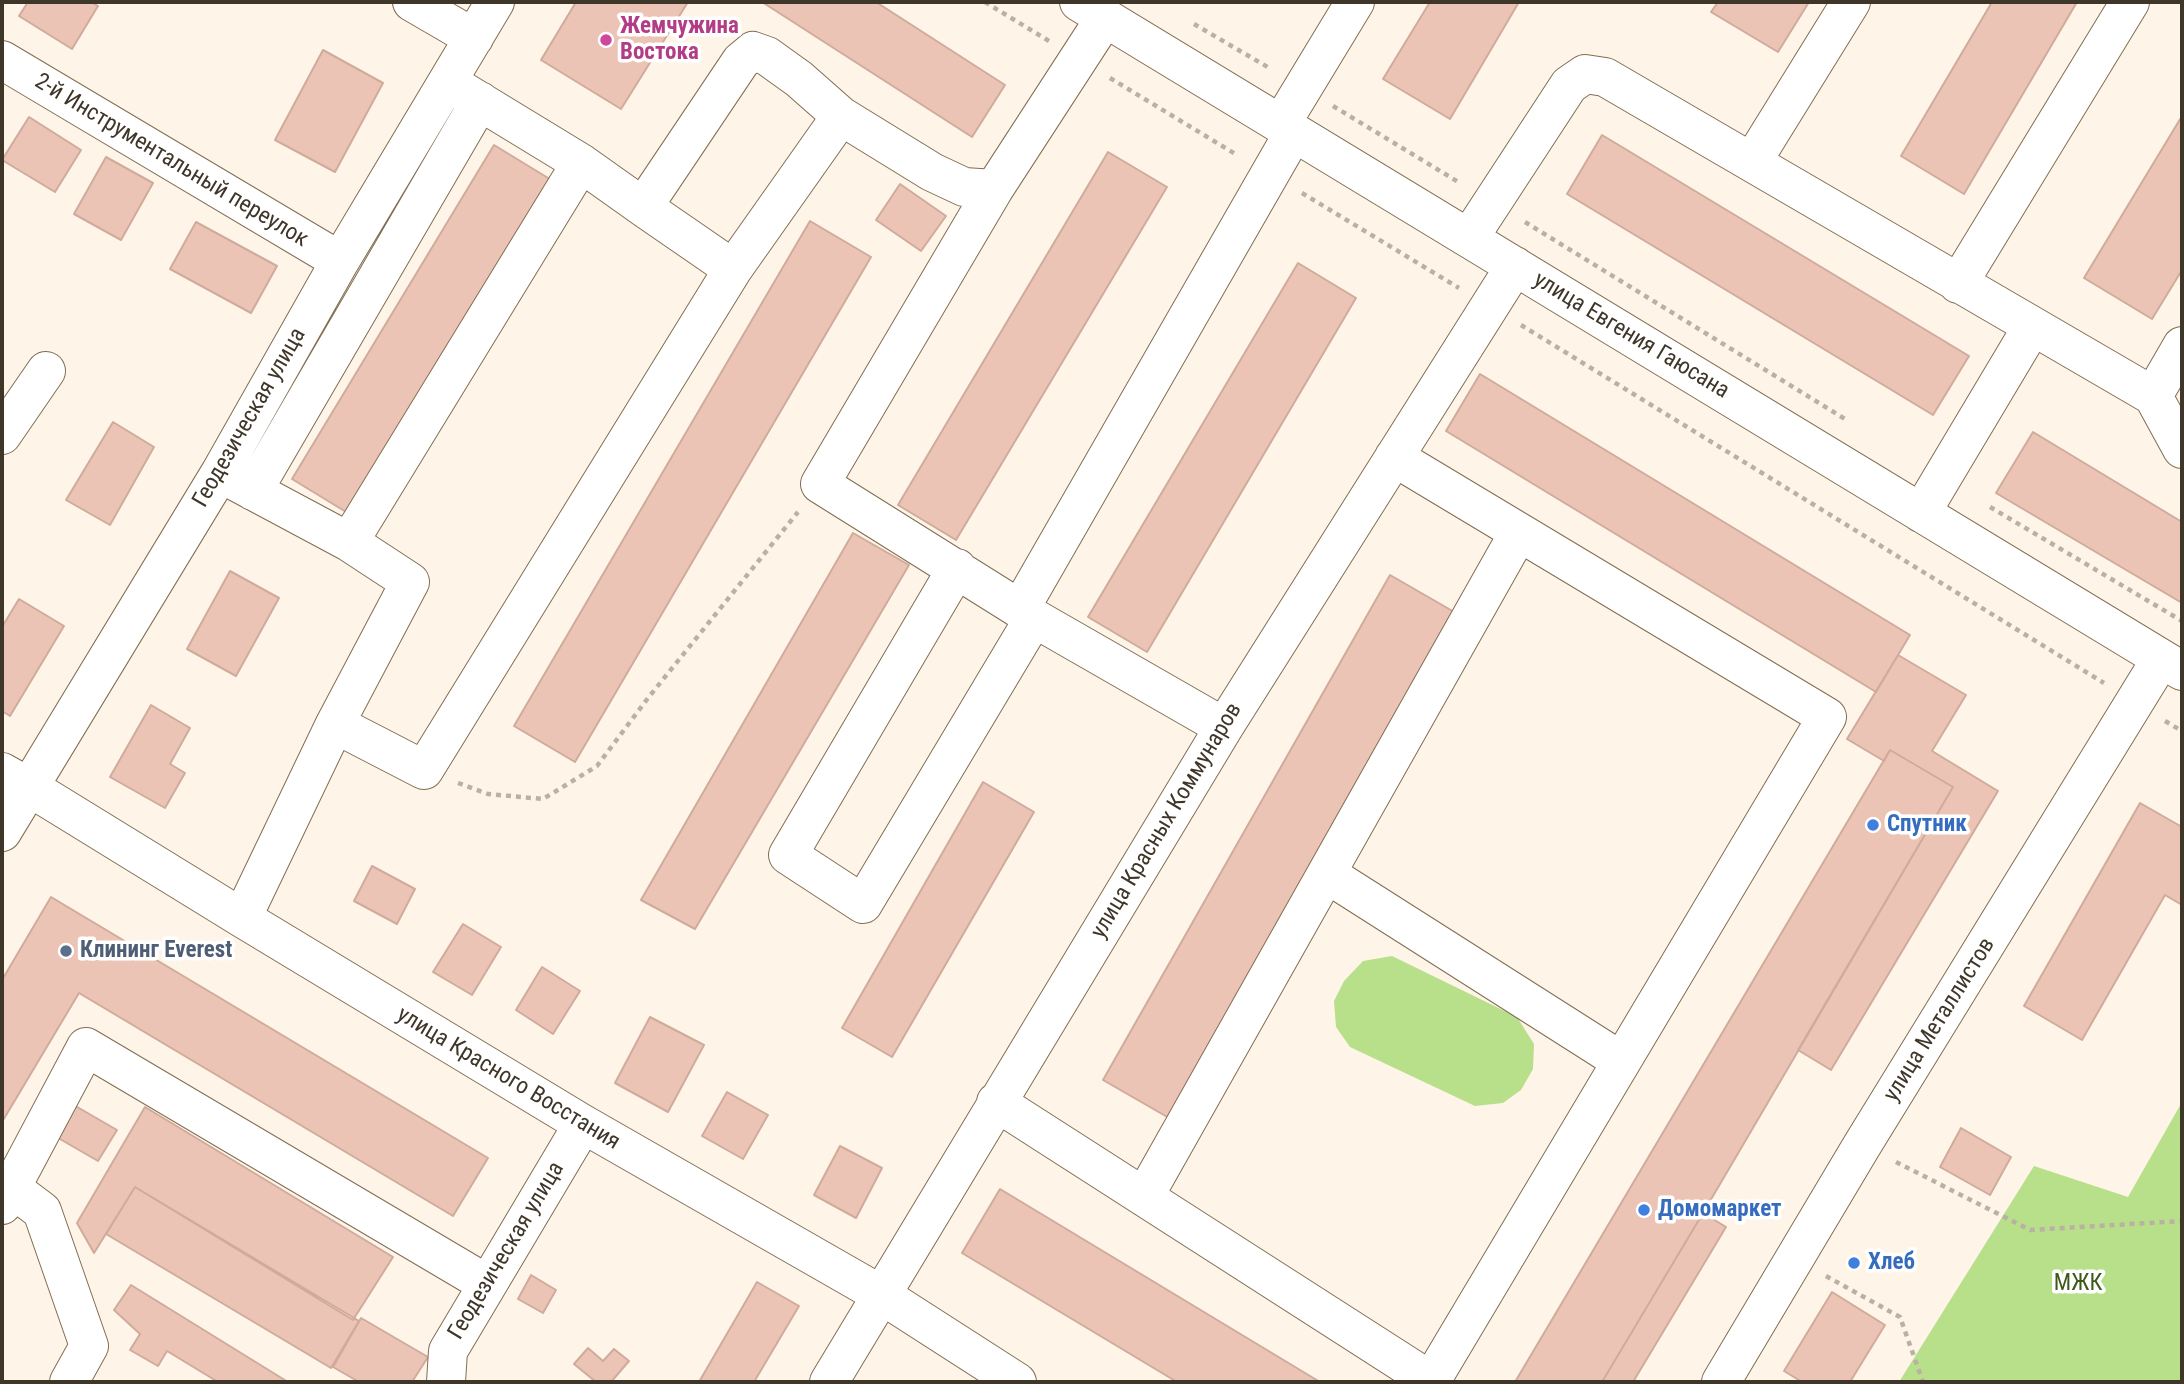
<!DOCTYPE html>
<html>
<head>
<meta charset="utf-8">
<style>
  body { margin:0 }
  #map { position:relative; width:2184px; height:1384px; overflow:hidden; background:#fef5e8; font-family:"Roboto Condensed",sans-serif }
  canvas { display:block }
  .frame { position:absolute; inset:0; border:4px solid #3f362a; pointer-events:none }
</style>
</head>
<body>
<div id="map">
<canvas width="2184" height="1384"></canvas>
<div class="frame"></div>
</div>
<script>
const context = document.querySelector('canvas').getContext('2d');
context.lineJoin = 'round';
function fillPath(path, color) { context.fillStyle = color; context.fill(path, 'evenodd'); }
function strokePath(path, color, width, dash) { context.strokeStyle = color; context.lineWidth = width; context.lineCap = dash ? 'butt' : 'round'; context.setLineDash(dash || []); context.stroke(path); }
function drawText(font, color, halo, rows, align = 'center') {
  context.font = font + ' "Roboto Condensed",sans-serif'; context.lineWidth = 7; context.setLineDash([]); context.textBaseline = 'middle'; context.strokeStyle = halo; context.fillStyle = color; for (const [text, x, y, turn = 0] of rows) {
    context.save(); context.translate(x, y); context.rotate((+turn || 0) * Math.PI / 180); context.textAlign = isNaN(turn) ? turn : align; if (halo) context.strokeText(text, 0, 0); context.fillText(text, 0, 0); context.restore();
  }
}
const green = new Path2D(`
  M1392,956L1517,1017L1534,1044L1533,1069L1521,1090L1503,1103L1475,1106L1350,1047L1336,1027L1334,1001L1344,981L1363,961Z
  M2182,1102V1382H1899L2034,1166L2128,1197Z`);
const building = new Path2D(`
  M28,2H91L98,6L72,49L19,16Z
  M576,2H688L621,109L541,60Z
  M762,2H876L1005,85L972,137Z
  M1430,2H1519L1450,119L1383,79Z
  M1718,2H1809L1778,52L1711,12Z
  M1992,2H2077L1964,194L1901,156Z
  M323,50L383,83L335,172L275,140Z
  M2182,116V270L2152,319L2084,278Z
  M29,117L81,150L55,192L2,160Z
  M1602,135L1969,356L1933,415L1567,194Z
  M494,145L553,181L351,515L292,479Z
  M1108,152L1167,187L956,540L898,505Z
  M106,157L153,183L121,240L74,214Z
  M900,184L946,216L921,251L876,220Z
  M810,221L871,257L575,762L514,726Z
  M196,222L277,266L251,313L170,269Z
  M1298,263L1356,298L1147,652L1088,617Z
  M1480,374L1910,635L1876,692L1446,431Z
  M113,422L154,447L110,525L66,500Z
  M2033,432L2182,522V603L1996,493Z
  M853,533L909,565L695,929L641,900Z
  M230,571L279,598L236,676L187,649Z
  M1390,575L1456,613L1169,1118L1103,1080Z
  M19,599L64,626L10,716L2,711V627Z
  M1898,655L1966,695L1932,751L1998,791L1831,1070L1798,1050L1953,787L1890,750L1884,761L1847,739Z
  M151,705L190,728L170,764L185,773L165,808L110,777Z
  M1890,750L1953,787L1703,1213L1602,1382H1515Z
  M983,782L1034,812L892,1057L842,1028Z
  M2140,803L2182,827V905L2165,895L2082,1040L2024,1006Z
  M372,866L415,889L397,924L354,901Z
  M51,897L488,1158L453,1216L79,993L2,1122V980Z
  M463,924L501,947L472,995L433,972Z
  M542,967L580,991L553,1034L516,1010Z
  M650,1017L704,1045L668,1112L615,1083Z
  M727,1092L768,1115L743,1159L702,1136Z
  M72,1104L117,1130L98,1161L53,1135Z
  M145,1107L393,1257L353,1320L135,1187L94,1253L77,1223Z
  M1961,1128L2011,1157L1990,1195L1940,1167Z
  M840,1146L882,1168L856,1218L814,1195Z
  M135,1187L359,1321L331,1368L106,1234Z
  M1000,1189L1320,1382H1177L962,1253Z
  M1703,1213L1726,1227L1633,1382H1602Z
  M531,1275L556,1290L543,1313L518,1299Z
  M757,1282L799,1306L754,1382H699Z
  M131,1285L288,1382H218L167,1351L158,1366L130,1350L140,1334L114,1310Z
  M1832,1292L1885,1325L1850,1382H1802L1784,1371Z
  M361,1318L428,1357L412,1382H359L333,1367Z
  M588,1348L603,1361L614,1349L629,1361L611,1382H596L574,1364Z`);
const path = new Path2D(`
  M985,2L1049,41
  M1194,24L1271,69
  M1110,78L1237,155
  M1333,106L1460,183
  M1302,193L1459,288
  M1525,222L1845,419
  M1521,325L2104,683
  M1990,507L2182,621
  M2165,721L2182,731
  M458,783L488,794L543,799L597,766L648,698L798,512
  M1896,1162L2030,1230L2182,1221
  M1826,1276L1900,1317L1923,1382`);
const minor = new Path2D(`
  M412,2L474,38
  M1079,2L2182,671
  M2,60L340,261
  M448,82L581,163L643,207L741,61L753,51L767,56L799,79L841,116L932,172L964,187L994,189L1105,18
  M1281,124L1355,2
  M1752,162L1851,2
  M994,189L820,484L1034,618L1224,727
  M643,207L733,269
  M1469,238L1569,85L1585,74L1605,77L2153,396L2182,449
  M1958,284L2130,2
  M2153,396L2182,346
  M2,435L46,371
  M220,473L349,542L410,582L335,724L242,918
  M253,491L480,101
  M1921,513L2032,327
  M349,542L581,163
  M957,568L788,855L863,904L1034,618
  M1020,609L1294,132
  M335,724L424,770L733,269L841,116
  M2,772L29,787L242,918L583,1124L880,1294L1017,1382
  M2,832L220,473L340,261L495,2
  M1327,874L1621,1061
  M996,1102L1431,1381L1827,717L1394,457
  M2,1181L42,1211L89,1346L69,1382
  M1144,1197L1519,532
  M2,1205L86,1047L487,1284
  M446,1382L448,1351L583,1124
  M829,1382L1224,727L1515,266
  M1721,1382L1861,1147L2161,659`);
const markers = [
  [606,40,7,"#d1479c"],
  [1873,825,7,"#3f7fe0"],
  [66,951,7,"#5c6f8a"],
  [1644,1210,7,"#3f7fe0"],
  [1854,1263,7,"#3f7fe0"]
];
const hotelNames = [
  ["Жемчужина",620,27],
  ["Востока",620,53]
];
const streetNames = [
  ["2-й Инструментальный переулок",171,161,31],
  ["улица Евгения Гаюсана",1631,336,31],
  ["Геодезическая улица",250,418,-60],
  ["улица Красных Коммунаров",1167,821,-59],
  ["улица Металлистов",1940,1020,-58],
  ["улица Красного Восстания",508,1079,31],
  ["Геодезическая улица",507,1251,-59]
];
const shopNames = [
  ["Спутник",1887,825],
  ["Домомаркет",1658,1210],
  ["Хлеб",1868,1263]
];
const serviceNames = [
  ["Клининг Everest",80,951]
];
const parkNames = [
  ["МЖК",2078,1284]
];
fillPath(green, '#b8df8a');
fillPath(building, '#ebc4b6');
strokePath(building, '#d0ab9c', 2);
strokePath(minor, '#826e52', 40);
strokePath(path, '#bab1a4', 4.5, [5, 5]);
strokePath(minor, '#fff', 38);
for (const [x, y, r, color] of markers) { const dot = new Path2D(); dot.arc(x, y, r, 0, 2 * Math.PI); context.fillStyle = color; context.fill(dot); strokePath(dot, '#fff', 2.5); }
drawText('bold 23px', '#b23c85', '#fff', hotelNames, 'left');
drawText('23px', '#3f362a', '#fff', streetNames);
drawText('bold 23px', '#366cbe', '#fff', shopNames, 'left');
drawText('bold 23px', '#4e5e75', '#fff', serviceNames, 'left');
drawText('23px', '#3f591a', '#fff', parkNames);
</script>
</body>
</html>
